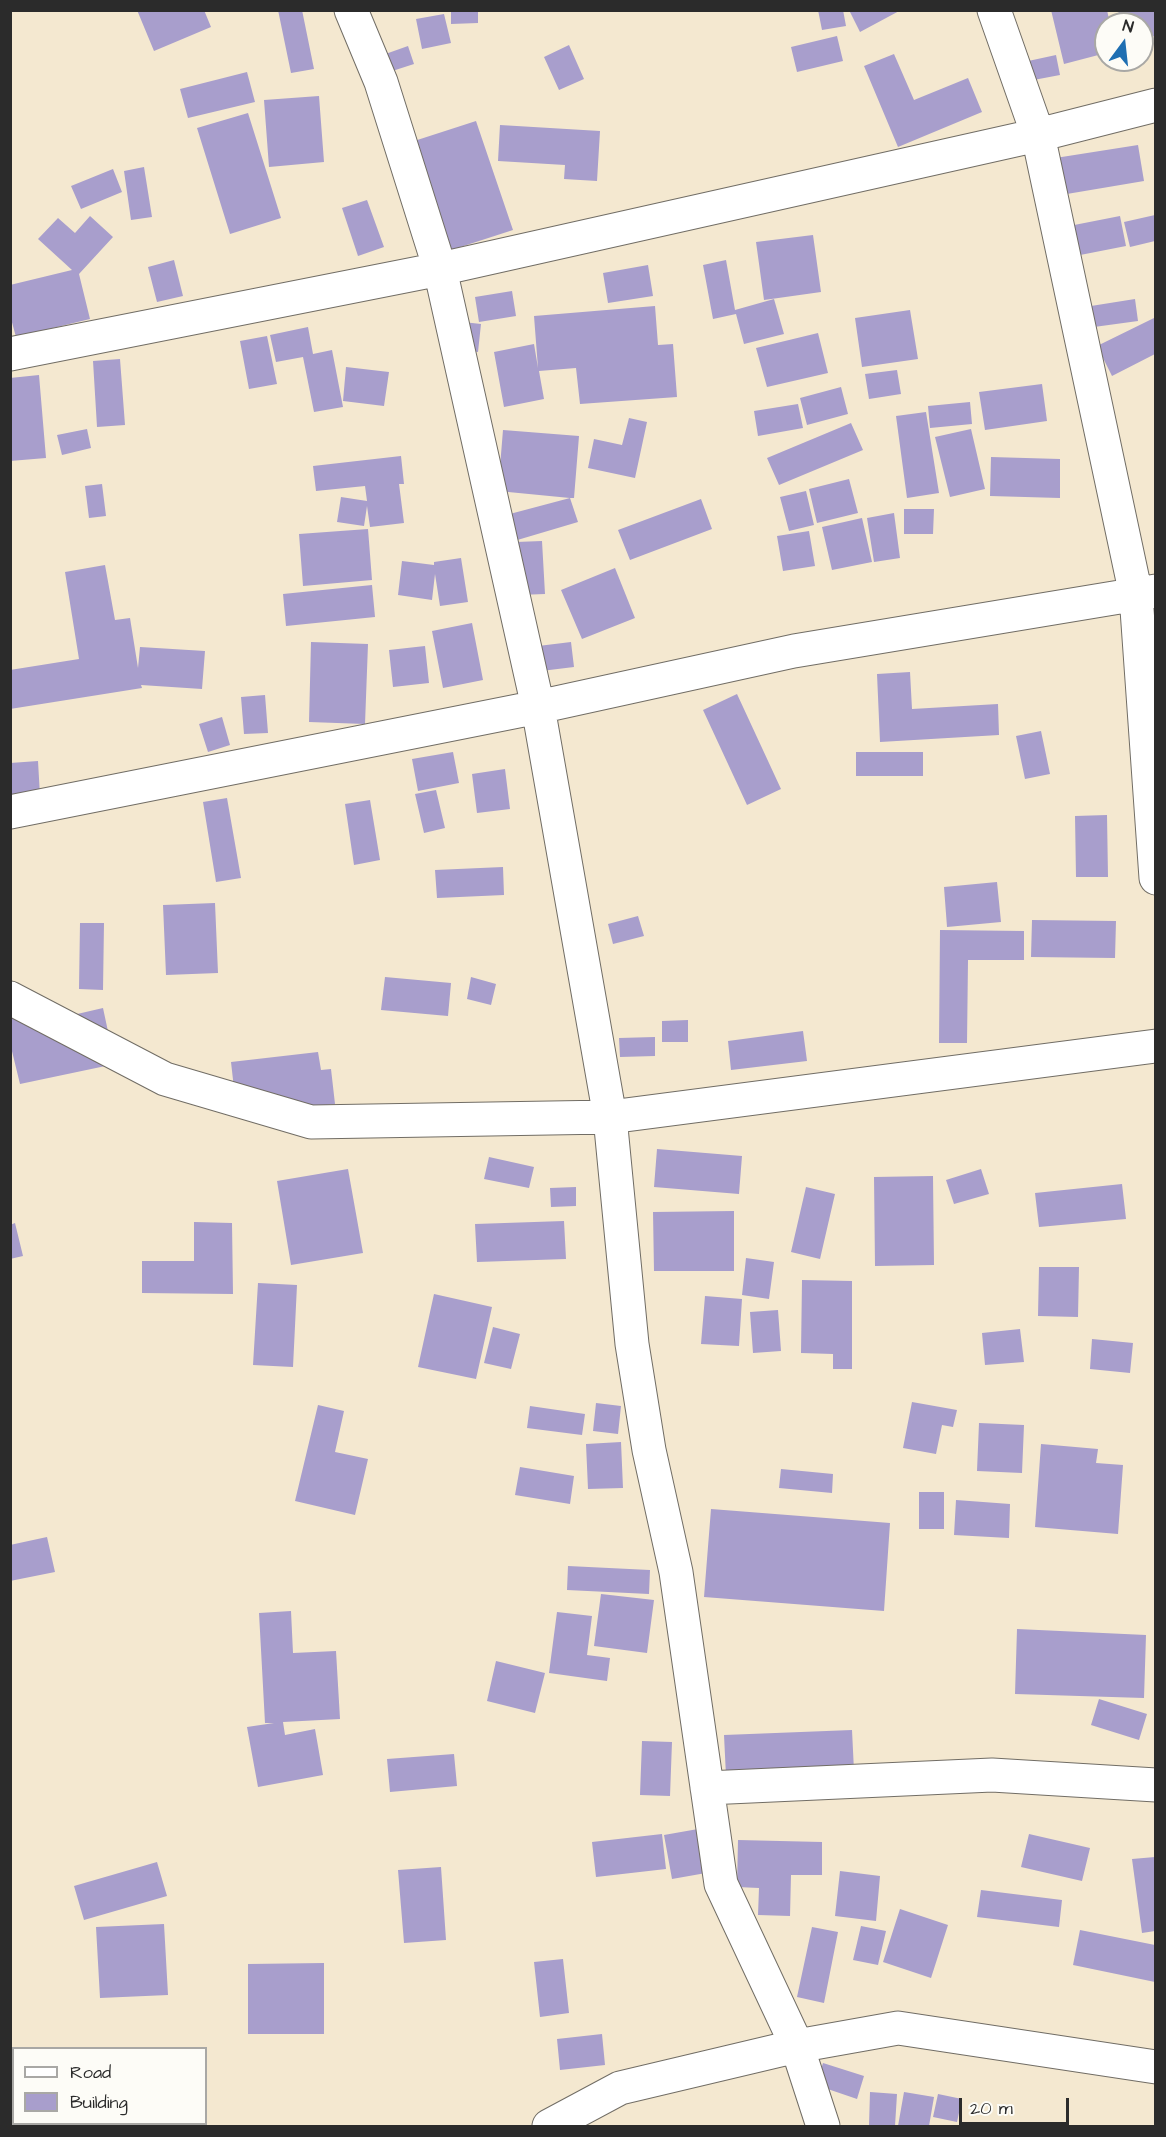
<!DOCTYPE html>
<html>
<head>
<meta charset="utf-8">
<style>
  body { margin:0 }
  #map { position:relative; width:1166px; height:2137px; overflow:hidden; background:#f4e8d0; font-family:"Architects Daughter",sans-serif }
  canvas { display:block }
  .frame { position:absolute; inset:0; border:12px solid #2b2b2b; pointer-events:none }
  .legend { position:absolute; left:12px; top:2047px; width:195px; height:78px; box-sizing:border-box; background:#fdfcf7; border:2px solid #a9a8a5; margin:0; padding:8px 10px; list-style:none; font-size:18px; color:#2b2b2b }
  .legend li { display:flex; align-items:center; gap:12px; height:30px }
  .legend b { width:30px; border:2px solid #a9a8a5 }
  .north { position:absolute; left:1094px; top:12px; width:60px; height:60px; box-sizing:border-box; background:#fdfcf7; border:2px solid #a9a8a5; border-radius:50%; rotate:15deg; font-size:16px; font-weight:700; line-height:24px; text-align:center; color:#2b2b2b }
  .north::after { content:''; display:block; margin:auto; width:21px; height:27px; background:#1f6fb2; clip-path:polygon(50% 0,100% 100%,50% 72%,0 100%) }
  .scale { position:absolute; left:959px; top:2098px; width:110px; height:27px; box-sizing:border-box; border:3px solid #2b2b2b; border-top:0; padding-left:8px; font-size:18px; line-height:21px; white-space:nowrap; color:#2b2b2b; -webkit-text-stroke:4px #fdfcf7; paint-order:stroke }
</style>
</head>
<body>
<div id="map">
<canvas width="1166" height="2137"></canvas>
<div class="frame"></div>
<ul class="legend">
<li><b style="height:8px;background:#fff"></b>Road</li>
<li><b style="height:16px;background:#a89ecc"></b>Building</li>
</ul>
<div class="north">N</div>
<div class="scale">20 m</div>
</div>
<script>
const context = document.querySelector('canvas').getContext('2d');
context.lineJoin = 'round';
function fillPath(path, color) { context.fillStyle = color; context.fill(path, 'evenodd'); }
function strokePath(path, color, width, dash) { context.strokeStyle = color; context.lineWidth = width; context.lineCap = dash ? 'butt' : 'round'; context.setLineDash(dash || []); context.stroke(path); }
const building = new Path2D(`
  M137,10H204L211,27L154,51Z
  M278,10H302L314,69L291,73Z
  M451,10H478V23L451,24Z
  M818,10H843L846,26L822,30Z
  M849,10H901L860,32Z
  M1051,10H1107L1110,24H1106V53L1064,64Z
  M1118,10H1155V36L1142,38V24H1121Z
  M444,14L451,43L422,49L416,19Z
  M837,36L843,61L797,72L791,47Z
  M569,45L584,79L559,90L544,57Z
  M408,46L414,64L383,74L377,57Z
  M894,54L914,100L968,78L982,112L898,147L864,66Z
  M1056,55L1060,75L1023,82L1019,63Z
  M247,72L255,102L188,118L180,89Z
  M319,96L324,162L269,167L264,100Z
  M248,113L281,218L230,234L197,128Z
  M476,121L513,230L445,252L408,143Z
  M500,125L600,131L597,181L564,179L565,165L498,161Z
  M1138,145L1144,181L1055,196L1049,159Z
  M144,167L152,217L131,220L124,171Z
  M113,169L122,192L81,209L71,186Z
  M367,200L384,247L358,256L342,208Z
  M1155,215V241L1130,247L1124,222Z
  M90,216L113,237L79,274L90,319L16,337L10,315V285L72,270L38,239L58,218L75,233Z
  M1120,216L1126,246L1070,257L1064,227Z
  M813,235L821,292L764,300L756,242Z
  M174,260L183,296L157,302L148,267Z
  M726,260L735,310L774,299L784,334L744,344L736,314L713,319L703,265Z
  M648,265L653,296L608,303L603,273Z
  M512,291L516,316L479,322L475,297Z
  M1135,299L1138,321L1094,327L1091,306Z
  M655,306L658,345L673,344L677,397L580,404L576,368L539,371L544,399L504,407L494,352L534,344L538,368L534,316Z
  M910,310L918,359L862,367L855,318Z
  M1154,318L1155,354L1112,376L1097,346Z
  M454,321L481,324L478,352L452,349Z
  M308,327L313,354L332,350L343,407L314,412L303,357L276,362L270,335Z
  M818,333L828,373L767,387L756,348Z
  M267,336L277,384L249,389L240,341Z
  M120,359L125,425L97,427L93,361Z
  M346,367L389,372L384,406L343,401Z
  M897,370L901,394L869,399L865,374Z
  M39,375L46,458L10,461V378Z
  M1042,384L1047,421L985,430L979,392Z
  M841,387L848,414L807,425L800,398Z
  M970,402L972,424L930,428L928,406Z
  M798,404L803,428L758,436L754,411Z
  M926,412L939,493L907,498L896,416Z
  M629,418L647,422L635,478L588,468L594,439L622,445Z
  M851,423L863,450L779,485L767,458Z
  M87,429L91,448L62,455L57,435Z
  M971,429L985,489L950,497L935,437Z
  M503,430L579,436L574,498H570L578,522L514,541L506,515L570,498L498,491Z
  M401,456L404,484H399L404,523L370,527L367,506L364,526L337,522L341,497L367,501L365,486L316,491L313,466Z
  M991,457L1060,459V498L990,496Z
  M849,479L858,513L817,523L809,489Z
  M102,484L106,516L89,518L85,486Z
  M806,491L814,525L789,531L780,497Z
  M701,499L712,529L630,560L618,530Z
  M904,509H934L933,534H904Z
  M894,513L900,558L874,562L867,518Z
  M862,518L872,562L832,570L822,527Z
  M368,529L372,580L303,586L299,534Z
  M809,531L815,566L783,571L777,536Z
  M542,541L545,594L519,595L516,542Z
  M461,558L468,602L440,606L435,574L432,600L398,595L402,561L434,565V562Z
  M105,565L115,620L130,618L138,668L140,647L205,651L202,689L141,685L142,688L10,709V670L79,659L65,572Z
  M615,568L635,618L582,639L561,590Z
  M372,585L375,617L286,626L283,594Z
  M472,623L483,680L443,688L432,631Z
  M311,642L368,644L365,724L309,722Z
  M571,642L574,667L533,672L530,647Z
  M425,646L429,683L393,687L389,650Z
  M910,672L912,709L998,704L999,735L880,742L877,674Z
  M737,694L781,789L747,805L703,710Z
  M265,695L268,733L244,734L241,697Z
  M222,717L230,745L208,752L199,724Z
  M1041,731L1050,774L1025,779L1016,736Z
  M453,752L459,783L418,791L412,759Z
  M856,752H923V776H856Z
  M38,761L40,796L10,797V763Z
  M505,769L510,809L477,813L472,774Z
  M436,790L445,828L424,833L415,794Z
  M227,798L241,878L216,882L203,802Z
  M370,800L380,860L354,865L345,804Z
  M1107,815L1108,877H1076L1075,816Z
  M503,867L504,895L437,898L435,870Z
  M997,882L1001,922L947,927L944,887Z
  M215,903L218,973L166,975L163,905Z
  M638,916L644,936L613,944L608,924Z
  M1032,920L1116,921L1115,958L1031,957Z
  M80,923H104L103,990L79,989Z
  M940,930L1024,931V960H968L967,1043H939Z
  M385,977L451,983L448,1016L381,1010Z
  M471,977L496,984L491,1005L467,999Z
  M56,1003L60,1018L103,1008L115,1064L20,1084L10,1043V1012Z
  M688,1020V1042H662V1021Z
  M803,1031L807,1061L731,1070L728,1041Z
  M655,1037V1056L620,1057L619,1038Z
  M318,1052L321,1070L331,1069L335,1104L237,1115L231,1062Z
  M657,1149L742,1156L739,1194L654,1187Z
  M489,1157L534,1167L529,1188L484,1179Z
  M348,1169L363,1253L291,1265L277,1181Z
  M981,1169L989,1194L954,1204L946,1180Z
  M933,1176L934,1265L875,1266L874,1177Z
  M1122,1184L1126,1219L1039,1227L1035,1193Z
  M576,1187V1206L551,1207L550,1188Z
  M806,1187L835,1194L820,1259L791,1252Z
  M734,1211V1271H654L653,1212Z
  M564,1221L566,1259L477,1262L475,1224Z
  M194,1222L232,1223L233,1294L142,1293V1261H194Z
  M15,1223L23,1256L10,1259V1225Z
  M746,1258L774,1262L769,1299L742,1295Z
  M1039,1267H1079L1078,1317L1038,1316Z
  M802,1280L852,1281V1369H833V1354L801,1353Z
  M258,1283L297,1285L293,1367L253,1365Z
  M434,1294L492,1307L476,1379L418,1367Z
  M705,1296L742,1299L739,1346L701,1344Z
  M778,1310L781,1351L753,1353L750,1312Z
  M493,1327L520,1334L511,1369L484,1363Z
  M1020,1329L1024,1362L985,1365L982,1333Z
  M1092,1339L1133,1343L1130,1373L1090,1369Z
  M912,1402L957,1410L953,1427L942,1425L936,1454L903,1448Z
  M596,1403L621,1406L618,1434L593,1431Z
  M318,1405L344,1411L335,1452L368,1459L355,1515L295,1501Z
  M530,1406L585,1414L582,1435L527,1428Z
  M979,1423L1024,1425L1022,1473L977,1471Z
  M621,1442L623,1488L588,1489L586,1444Z
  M1041,1444L1098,1449L1096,1463L1123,1465L1118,1534L1035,1527Z
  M520,1467L574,1476L570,1504L515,1495Z
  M781,1469L833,1474L832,1493L779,1488Z
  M919,1492H944V1529H919Z
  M956,1500L1010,1504L1009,1538L954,1535Z
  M711,1509L890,1523L884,1611L704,1597Z
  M47,1537L55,1572L10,1581V1545Z
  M568,1566L650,1570L649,1594L567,1590Z
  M601,1594L654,1600L647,1653L594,1646Z
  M291,1611L293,1653L336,1651L340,1719L283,1722L285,1735L315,1729L323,1775L258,1787L247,1727L274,1723H265L259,1613Z
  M557,1612L592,1616L587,1655L610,1658L607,1681L549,1673Z
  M1017,1629L1146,1635L1144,1698L1015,1694Z
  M496,1661L545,1673L535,1713L487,1701Z
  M1099,1699L1147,1714L1139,1740L1091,1725Z
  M852,1730L854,1771L726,1776L724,1735Z
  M642,1741L672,1742L670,1796L640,1795Z
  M454,1754L457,1786L390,1792L387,1759Z
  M698,1829L706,1873L672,1879L664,1835Z
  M662,1834L666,1869L596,1877L592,1842Z
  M1029,1834L1090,1848L1082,1881L1021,1867Z
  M738,1840L822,1842V1875H791L790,1916L758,1915L759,1888L737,1887Z
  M1155,1857V1931L1142,1933L1132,1859Z
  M157,1862L167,1896L84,1920L74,1886Z
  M441,1867L446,1940L404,1943L398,1870Z
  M840,1871L880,1876L876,1921L835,1916Z
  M981,1890L1062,1900L1059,1927L977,1917Z
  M900,1909L948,1925L931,1978L883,1962Z
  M164,1924L168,1995L100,1998L96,1927Z
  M861,1926L886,1931L878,1965L853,1960Z
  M812,1927L838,1932L824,2003L797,1997Z
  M1080,1930L1155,1945V1982L1073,1965Z
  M563,1959L569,2013L540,2017L534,1962Z
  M324,1963V2034H248V1964Z
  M602,2034L605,2065L560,2070L557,2039Z
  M823,2063L864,2076L857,2099L816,2085Z
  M870,2092L897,2094L895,2126H869Z
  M904,2092L934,2097L929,2126H898Z
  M938,2094L962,2099L957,2122L933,2117Z
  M115,2124H187V2126H115Z`);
const street = new Path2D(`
  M351,10L381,82L440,269L538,707L610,1117L632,1344L649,1450L676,1572L721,1884L797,2046L823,2126
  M994,10L1038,135L1136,595L1156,878
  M10,354L440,269L1038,135L1156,105
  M10,812L538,707L794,651L1156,591
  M10,998L165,1079L311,1122L610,1117L1156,1046
  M707,1788L992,1775L1156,1785
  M549,2126L620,2088L797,2046L898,2028L1156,2067`);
fillPath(building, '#a89ecc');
strokePath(street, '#716d65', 35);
strokePath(street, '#fff', 33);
</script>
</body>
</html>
